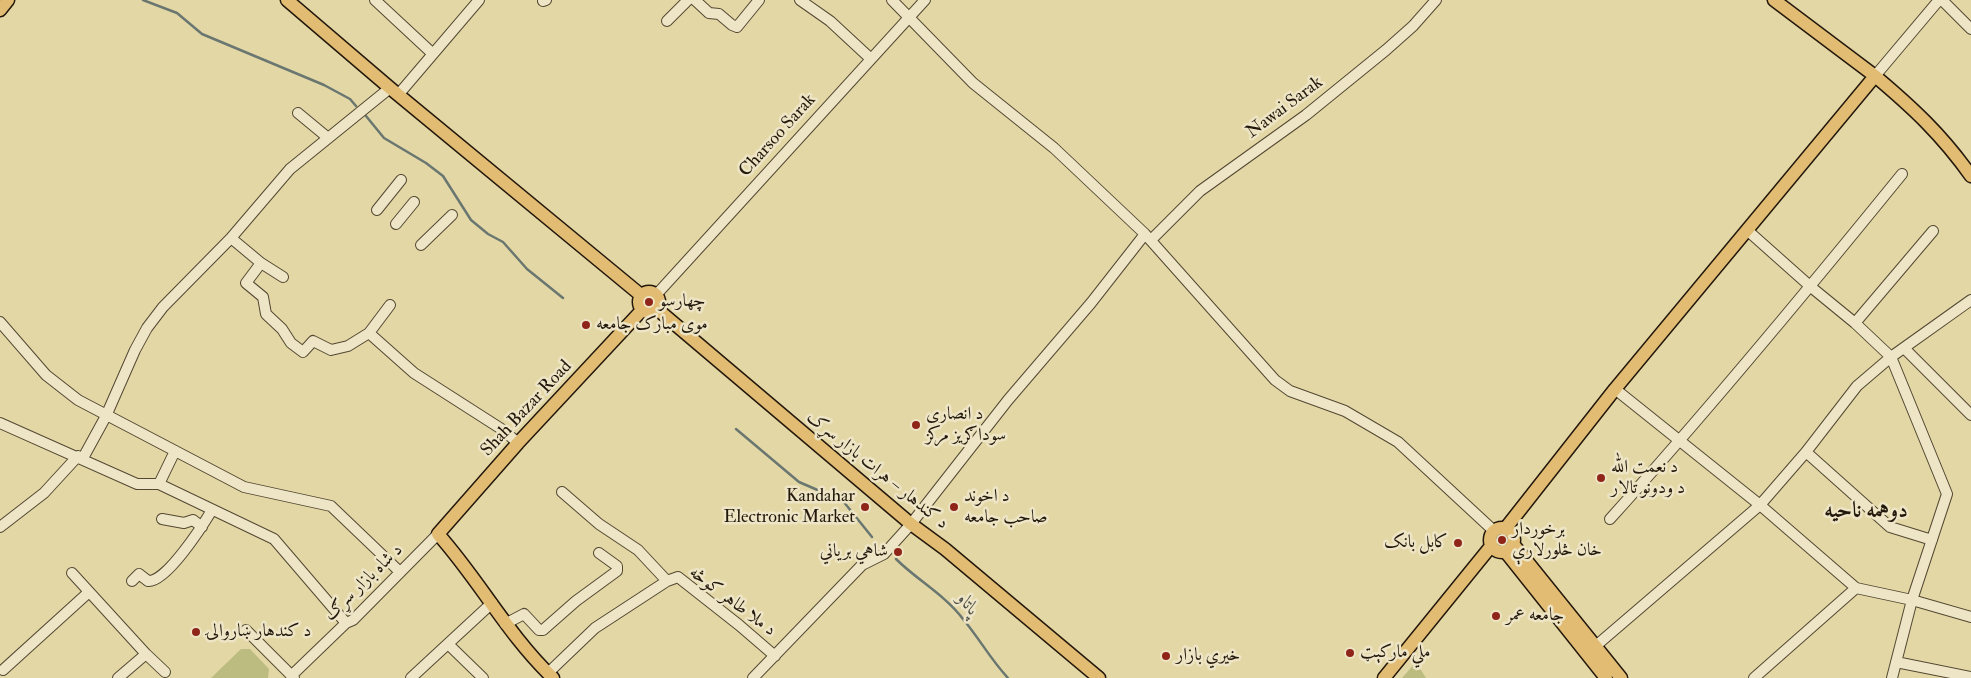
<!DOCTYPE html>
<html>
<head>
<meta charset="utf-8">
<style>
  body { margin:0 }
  canvas { display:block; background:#e4d7a6 }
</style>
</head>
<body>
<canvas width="1971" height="678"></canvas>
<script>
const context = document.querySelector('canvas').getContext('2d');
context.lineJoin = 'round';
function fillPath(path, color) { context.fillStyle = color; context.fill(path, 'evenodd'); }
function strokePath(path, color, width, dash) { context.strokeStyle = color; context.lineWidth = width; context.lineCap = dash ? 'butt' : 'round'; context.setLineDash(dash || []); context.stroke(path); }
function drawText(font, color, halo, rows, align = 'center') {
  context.font = font + ' "IM FELL Double Pica",Amiri,serif'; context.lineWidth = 5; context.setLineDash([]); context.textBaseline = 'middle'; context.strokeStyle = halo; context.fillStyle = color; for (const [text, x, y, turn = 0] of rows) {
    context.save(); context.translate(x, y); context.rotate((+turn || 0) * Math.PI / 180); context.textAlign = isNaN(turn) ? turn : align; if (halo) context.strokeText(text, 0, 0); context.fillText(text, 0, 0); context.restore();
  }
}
const green = new Path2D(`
  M241,649H250L269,669L268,678H211Z
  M1416,662L1426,678H1402Z`);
const stream = new Path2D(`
  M143,0L177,13L202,34L324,85L350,99L356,106
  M366,116L384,138L426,163L443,176L471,220L488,234L503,242L527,269L563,298
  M736,429L799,482L843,501L872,537
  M896,559C917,580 945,595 963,619C979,638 991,660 1008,678`);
const minor = new Path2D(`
  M375,0L433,54
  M695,0L709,13L719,14L732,25L737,27L759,0
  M800,0L830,21L871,59
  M892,0L973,83L1054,148L1145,234L1275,380L1290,391L1345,411L1398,442L1494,531
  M1942,0L1971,29
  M543,1L546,0
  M667,21L688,0
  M1875,76L1939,0
  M398,95L479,0
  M298,113L327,137
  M377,210L401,180
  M396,224L414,202
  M1747,230L1811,287L1855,323L1891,357L1947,494L1912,600L1892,678
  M231,238L261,263L283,277
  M1151,240L1200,191L1306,115L1386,50L1413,26L1436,0
  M421,245L452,215
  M261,263L246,283L263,297L266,314L282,329L291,343L303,352L313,341L331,350L348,346L369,333L414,373L503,430L518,443
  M656,295L925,0
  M0,322L46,375L78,400L244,487L331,506L400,572
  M1855,323L1933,231
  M369,333L390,305
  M1904,348L1971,415
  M1615,389L1760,505L1856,588
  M0,423L137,484H159L274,539L346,623
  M1806,452L1890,527L1932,540
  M83,458L106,416L135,350L147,328L163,307L231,238L290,169L390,88
  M159,484L175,451
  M562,492L599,524L638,550L667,581
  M162,519L184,523L193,520L202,527
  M1610,519C1711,407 1807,291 1902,174
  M0,527L44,493L78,456
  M72,573L146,654
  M132,581L139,574L148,581C166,583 203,525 212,510
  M505,624L524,614L539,630H543L576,601L617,571V566L599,553
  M246,630L294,678
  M448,644L483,678
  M1591,650L1760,505L1806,452L1857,386L1891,357L1971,300
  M1896,662L1971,677
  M3,670L89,592
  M548,673L595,628L667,581L678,577L739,625L775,656
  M291,676L346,623L353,620L438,534
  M118,678L146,654L165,672
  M411,678L492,603
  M753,678L862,565L884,554L911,524L1008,400L1091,303L1145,234
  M1754,678L1856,588L1912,600L1971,617`);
const major = new Path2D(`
  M287,0L390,88L642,296
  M0,10L8,0
  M1875,76C1913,108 1942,135 1971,176
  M639 302a10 10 0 1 1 20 0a10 10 0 1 1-20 0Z
  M657,309L911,524L945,549L1099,678
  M1490 540a12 12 0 1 1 24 0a12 12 0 1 1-24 0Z
  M1505,529L1615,389L1875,76L1774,0
  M1513,544L1621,678
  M1505,551L1606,678
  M553,678C507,634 480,581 438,534L518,443L643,309
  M1384,678L1492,545`);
const markers = [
  [649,302,5,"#8f2418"],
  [586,325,5,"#8f2418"],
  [916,425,5,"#8f2418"],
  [1601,478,5,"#8f2418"],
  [865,507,5,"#8f2418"],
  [954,507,5,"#8f2418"],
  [1502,540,5,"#8f2418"],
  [1458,543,5,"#8f2418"],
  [898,552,5,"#8f2418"],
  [1496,616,5,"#8f2418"],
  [196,632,5,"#8f2418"],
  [1350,653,5,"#8f2418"],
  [1166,656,5,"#8f2418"]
];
const streetNames = [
  ["Nawai Sarak",1285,108,-37],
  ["Charsoo Sarak",778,136,-48],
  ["Shah Bazar Road",527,409,-47],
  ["د کندهار – هرات بازار سړک",877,471,39],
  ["د شاه بازار سړګ",364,583,-44],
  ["د ملا طاهر کوڅه",732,602,37]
];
const poiNames = [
  ["چهارسو",659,302],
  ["موی مبارک جامعه",596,325],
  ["د انصاري",926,415],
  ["سوداګریز مرکز",926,436],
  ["د نعمت الله",1611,468],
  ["د ودونو تالار",1611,489],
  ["Kandahar",855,497,"right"],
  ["Electronic Market",855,518,"right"],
  ["د اخوند",964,497],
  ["صاحب جامعه",964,518],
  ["برخوردار",1512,530],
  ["خان څلورلارې",1512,551],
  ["کابل بانک",1448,543,"right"],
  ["شاهي برياني",888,552,"right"],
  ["جامعه عمر",1506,616],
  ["د کندهار ښاروالۍ",206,632],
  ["ملي مارکېټ",1360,653],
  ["خیري بازار",1176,656]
];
const waterNames = [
  ["پاتاو",967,605,50]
];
const districtNames = [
  ["دوهمه ناحیه",1866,512]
];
fillPath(green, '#bcbc81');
strokePath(stream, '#6a7770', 2.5);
strokePath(minor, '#534832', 12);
strokePath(major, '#23180c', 15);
strokePath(minor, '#ede5c5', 10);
strokePath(major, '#e2bc73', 12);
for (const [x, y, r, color] of markers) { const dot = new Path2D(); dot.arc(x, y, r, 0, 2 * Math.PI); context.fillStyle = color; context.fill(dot); strokePath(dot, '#ede5c5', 2); }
drawText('18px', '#23180c', '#ede5c5', streetNames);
drawText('18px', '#23180c', '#ede5c5', poiNames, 'left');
drawText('italic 19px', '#4d5046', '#ede5c5', waterNames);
drawText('bold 22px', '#23180c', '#ede5c5', districtNames);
</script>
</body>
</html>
